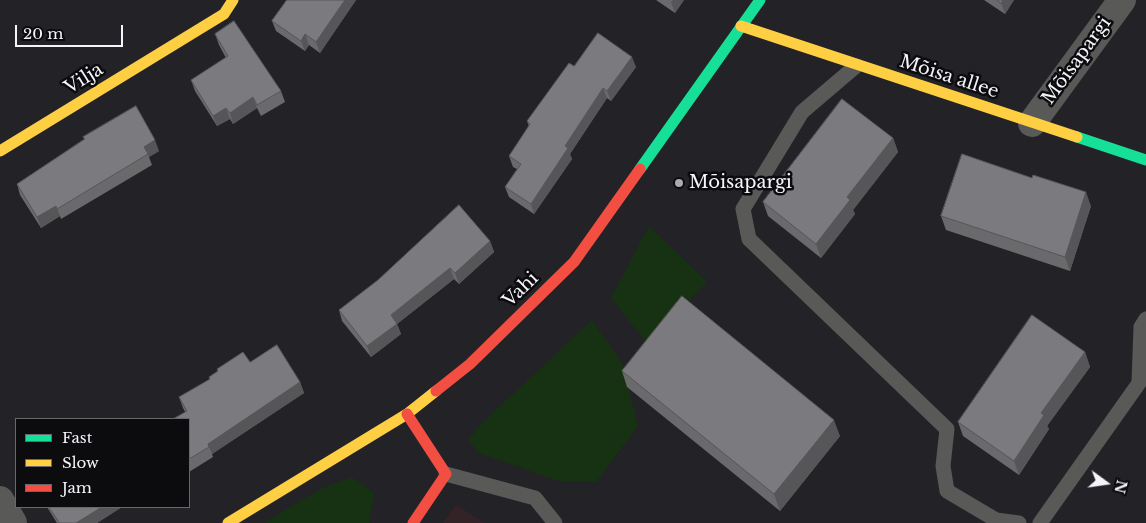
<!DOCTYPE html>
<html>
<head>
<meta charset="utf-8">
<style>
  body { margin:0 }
  #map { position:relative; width:1146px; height:523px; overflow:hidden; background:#232227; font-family:"Libre Baskerville",serif }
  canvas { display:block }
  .legend { position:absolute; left:15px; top:418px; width:175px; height:90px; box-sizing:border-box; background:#0c0b0e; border:1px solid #69686c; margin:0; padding:6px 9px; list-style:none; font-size:15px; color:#f5f4fa }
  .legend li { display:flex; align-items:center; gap:10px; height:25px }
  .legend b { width:25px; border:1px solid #69686c }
  .north { position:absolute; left:1081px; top:458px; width:50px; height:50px; -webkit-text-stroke:4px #0c0b0e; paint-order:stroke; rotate:104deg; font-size:14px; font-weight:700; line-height:20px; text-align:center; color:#f5f4fa }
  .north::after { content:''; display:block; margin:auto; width:18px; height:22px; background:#f5f4fa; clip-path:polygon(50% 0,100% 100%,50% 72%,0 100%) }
  .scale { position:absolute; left:15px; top:25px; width:108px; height:22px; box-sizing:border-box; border:2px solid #f5f4fa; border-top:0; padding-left:6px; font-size:15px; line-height:18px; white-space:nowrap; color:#f5f4fa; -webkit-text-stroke:4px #0c0b0e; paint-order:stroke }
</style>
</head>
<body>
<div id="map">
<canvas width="1146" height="523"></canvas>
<ul class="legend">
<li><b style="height:6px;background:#16e098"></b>Fast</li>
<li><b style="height:6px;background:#ffcf43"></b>Slow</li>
<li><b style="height:6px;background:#f24e42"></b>Jam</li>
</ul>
<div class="north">N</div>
<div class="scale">20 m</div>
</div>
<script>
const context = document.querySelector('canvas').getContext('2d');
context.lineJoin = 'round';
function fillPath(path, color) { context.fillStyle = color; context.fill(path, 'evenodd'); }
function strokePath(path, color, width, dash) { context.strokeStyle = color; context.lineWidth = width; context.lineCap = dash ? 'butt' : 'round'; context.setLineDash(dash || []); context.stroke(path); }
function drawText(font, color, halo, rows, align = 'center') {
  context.font = font + ' "Libre Baskerville",serif'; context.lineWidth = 5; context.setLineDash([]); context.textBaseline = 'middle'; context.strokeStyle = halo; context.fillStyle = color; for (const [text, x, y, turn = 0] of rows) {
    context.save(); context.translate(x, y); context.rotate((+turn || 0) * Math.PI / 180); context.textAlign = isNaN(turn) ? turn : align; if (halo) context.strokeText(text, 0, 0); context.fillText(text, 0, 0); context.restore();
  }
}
const commercial = new Path2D(`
  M456,505L485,523H443Z`);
const green = new Path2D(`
  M649,226L707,282L647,343L611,298Z
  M592,320L622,363L638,426L596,482L558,481L479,453L468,440L481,424Z
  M352,477L374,493L369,523H264L322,488Z`);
const lane = new Path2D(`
  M856,66L802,112L743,209L749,239L947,429L943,466L947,491L996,520L1019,523
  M446,474L535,498L555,523
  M1040,523L1139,383L1141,327L1146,319`);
const street = new Path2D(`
  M1032,123L1122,0
  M0,500L13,523`);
const fast = new Path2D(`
  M1077,137L1146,160
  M640,169L760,0`);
const slow = new Path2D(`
  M741,26L1077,137
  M0,151L224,14L233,0
  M228,523L407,414L436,391`);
const jam = new Path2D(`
  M436,391L470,364L574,262L640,169
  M407,414L446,474L413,523`);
const wall = new Path2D(`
  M287,0H356L320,53L309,45L305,51L276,31L272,21Z
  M656,0H684L675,13Z
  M984,0H1014L1005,14Z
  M215,34L281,91L285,102L261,116L257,108L233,124L230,119L217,126L195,91L191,80L226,58L219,45Z
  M574,66L636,67L611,101L607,98L570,154L572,159L534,214L509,197L505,187L517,169L513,167L509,156L529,127L527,121Z
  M83,137L159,151L149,157L152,165L61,219L60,216L41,228L20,195L17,184L84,139Z
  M893,138L898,152L853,210L855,214L821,258L768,216L763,202Z
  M1091,206L1070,271L946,230L941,216Z
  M490,241L494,252L459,284L454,279L397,324L401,334L371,357L342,321L339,310Z
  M1085,352L1090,367L1047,426L1049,429L1019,475L963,436L958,422Z
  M250,362L300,382L304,393L212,454L213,457L189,472V419L183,408L179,397L210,380L209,377L218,372L217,369Z
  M622,371L840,436L780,511L627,387Z
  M47,507H122L97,523H57Z`);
const shadedWall = new Path2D(`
  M345,0H356L320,53L316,42Z
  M673,0H684L675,13L671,2Z
  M1003,0H1014L1005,14L1001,3Z
  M305,34L309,45L305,51L301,41Z
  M632,57L636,67L611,101L607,91Z
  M603,88L607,98L570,154L572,159L534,214L531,204L565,146Z
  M253,97L257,108L233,124L230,113Z
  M226,108L230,119L217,126L213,116Z
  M893,138L898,152L853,210L855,214L821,258L816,244L847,197Z
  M155,140L159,151L149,157L144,147Z
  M1086,192L1091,206L1070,271L1065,257Z
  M56,206L60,216L41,228L37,217Z
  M490,241L494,252L459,284L455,273Z
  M450,268L454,279L397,324L401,334L371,357L367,346L391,315Z
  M1085,352L1090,367L1047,426L1049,429L1019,475L1014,461L1041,413Z
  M300,382L304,393L212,454L208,444Z
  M834,420L840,436L780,511L774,494Z
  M102,507H122L97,523H76Z`);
const building = new Path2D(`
  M287,0H345L316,42L305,34L301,41L272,21Z
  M997,0H1003L1001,3Z
  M234,21L281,91L257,105L253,97L230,113L226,108L213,116L191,80L228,56L215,34Z
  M598,33L632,57L607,91L603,88L565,146L568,148L531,204L505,187L521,164L509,156L530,124L527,121L569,63L574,66Z
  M842,99L893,138L847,197L850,200L816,244L763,202Z
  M136,106L155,140L144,147L148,154L57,209L56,206L37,217L17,184L85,139L83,137Z
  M962,154L1032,178L1033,175L1086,192L1065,257L941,216Z
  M459,205L490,241L455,273L450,268L391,315L397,324L367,346L339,310L378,280Z
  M682,296L834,420L774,494L622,371Z
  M1032,315L1085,352L1041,413L1044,415L1014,461L958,422Z
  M277,345L300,382L208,444L209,447L189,459V419H173L187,411L179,397L210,379L209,377L218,371L217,369L243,352L250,362Z
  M49,507H102L76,523H60Z`);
const markers = [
  [679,183,5,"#acaab0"]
];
const streetNames = [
  ["Mõisapargi",1077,61,-54],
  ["Mõisa allee",949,77,18],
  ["Vilja",84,79,-32],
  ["Vahi",521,290,-44]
];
const poiNames = [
  ["Mõisapargi",689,183]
];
fillPath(commercial, '#332326');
fillPath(green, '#173212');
strokePath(lane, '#595958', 15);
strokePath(street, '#595958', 28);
strokePath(fast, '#16e098', 11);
strokePath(slow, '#ffcf43', 11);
strokePath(jam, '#f24e42', 11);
fillPath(wall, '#6a696c');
fillPath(shadedWall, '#565558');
fillPath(building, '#7b7a7e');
strokePath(building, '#565558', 1);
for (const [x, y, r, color] of markers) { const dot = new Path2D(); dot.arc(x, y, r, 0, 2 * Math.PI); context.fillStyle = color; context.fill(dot); strokePath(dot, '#0c0b0e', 2); }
drawText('18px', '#f5f4fa', '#0c0b0e', streetNames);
drawText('18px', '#f5f4fa', '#0c0b0e', poiNames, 'left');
</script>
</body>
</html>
